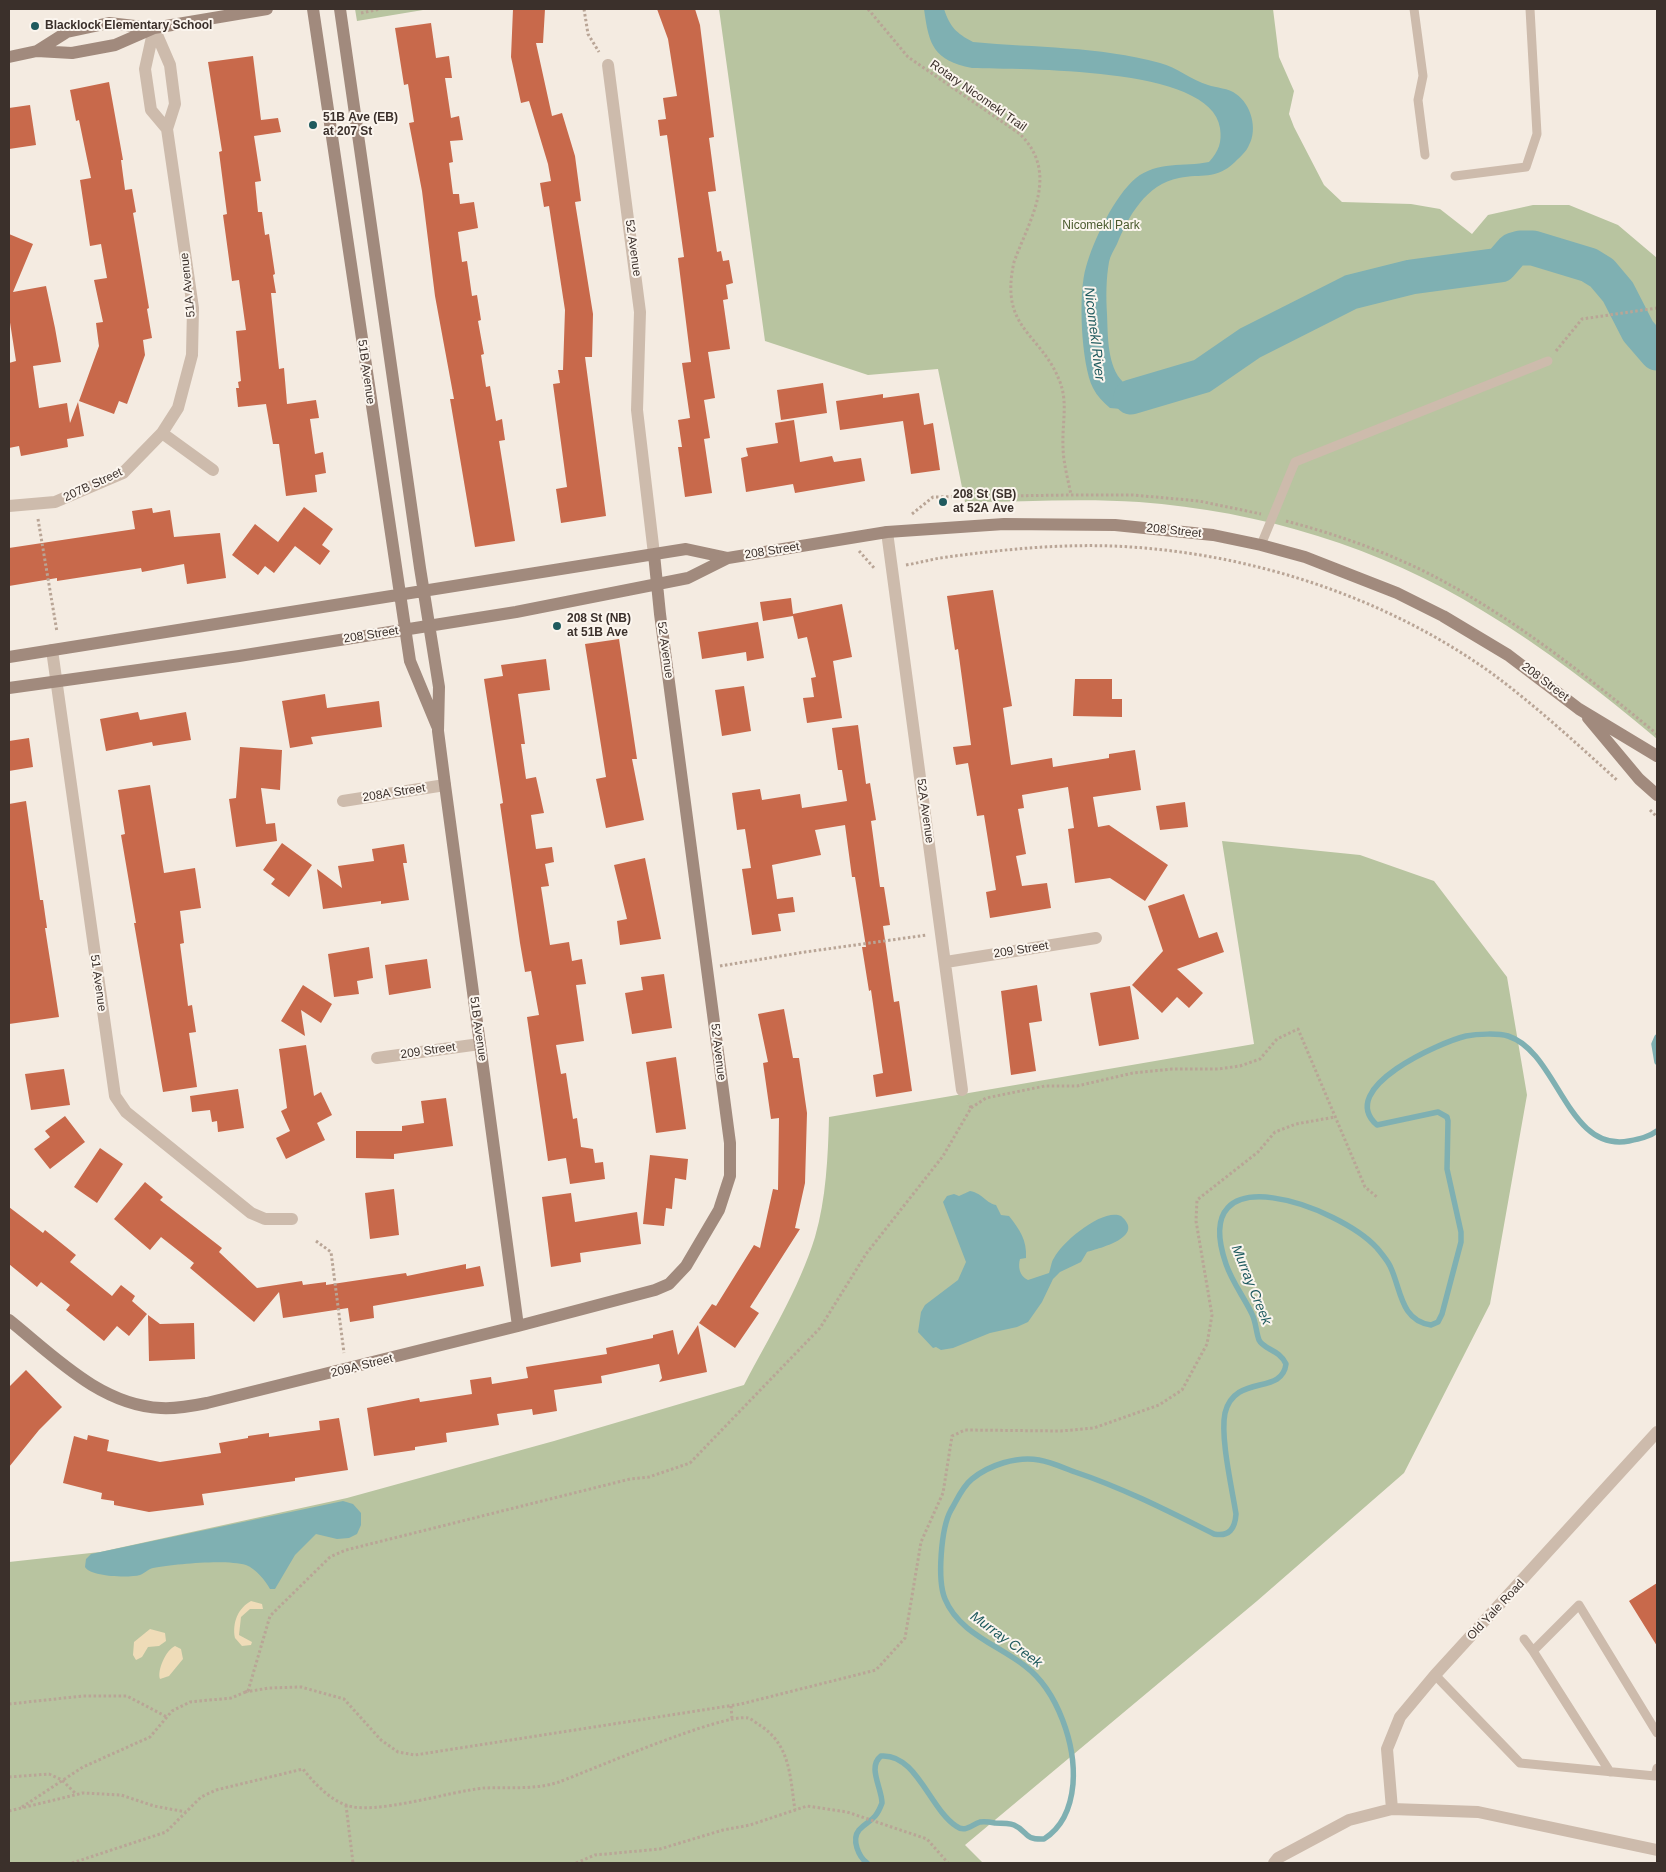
<!DOCTYPE html>
<html>
<head>
<meta charset="utf-8">
<style>
	body { margin:0 }
	#map { position:relative; width:1666px; height:1872px; overflow:hidden; background:#f4ebe1; font-family:Arial,sans-serif }
	canvas { display:block }
	.frame { position:absolute; inset:0; border:10px solid #3b302b; pointer-events:none }
</style>
</head>
<body>
<div id="map">
<canvas width="1666" height="1872"></canvas>
<div class="frame"></div>
</div>
<script>
const ctx = document.querySelector('canvas').getContext('2d');
ctx.lineJoin = 'round';
function fillPath(path, color) { ctx.fillStyle = color; ctx.fill(path, 'evenodd'); }
function trace(path, color, width, dash) { ctx.strokeStyle = color; ctx.lineWidth = width; ctx.lineCap = dash ? 'butt' : 'round'; ctx.setLineDash(dash || []); ctx.stroke(path); }
function write(font, color, halo, rows, align = 'center') {
  ctx.font = font + ' Arial,sans-serif'; ctx.lineWidth = 4; ctx.setLineDash([]); ctx.textBaseline = 'middle'; ctx.strokeStyle = halo; ctx.fillStyle = color; for (const [text, x, y, turn = 0] of rows) {
    ctx.save(); ctx.translate(x, y); ctx.rotate((+turn || 0) * Math.PI / 180); ctx.textAlign = isNaN(turn) ? turn : align; if (halo) ctx.strokeText(text, 0, 0); ctx.fillText(text, 0, 0); ctx.restore();
  }
}
fillPath(new Path2D(`
	M355,9h74l-72,12z
	M719,9h554l6,48 15,34 -5,23 5,13 30,58 18,17 69,2 29,5 32,25 16,-19 45,-10h36l49,20 39,33v481c-55,-46 -112,-91 -174,-128 -103,-64 -223,-100 -344,-109 -58,-4 -116,0 -174,0l-27,-133 -70,6 -103,-34z
	M1222,841l138,14 74,26 73,96 20,118 -37,209 -86,169 -147,128 -292,244 18,18h-974v-301l91,-10 247,-54 207,-57 190,-56c25,-48 55,-96 71,-148 11,-38 13,-80 14,-120l425,-73z`), '#b8c4a0');
fillPath(new Path2D(`
	M251,1601l11,3 1,5h-13l-9,8 -2,18 13,7 -1,3 -9,1 -7,-8c-3,-15 3,-30 16,-37z
	M150,1629l15,4 1,8 -7,5 -11,1 -6,10 -6,3 -3,-5 1,-13z
	M175,1646l6,3 2,10 -14,17 -9,3c-3,-9 6,-29 15,-33z`), '#efdcb8');
fillPath(new Path2D(`
	M924,9h20c6,18 12,24 29,33 63,6 125,4 187,21 17,4 31,17 48,22 8,3 21,3 28,9 15,10 22,35 13,51 -2,6 -10,13 -14,17 -20,19 -33,11 -56,16 -33,6 -51,39 -62,66 -3,6 -7,12 -8,18 -3,17 -3,35 -2,52 1,22 0,52 16,68l16,2 37,-13v16l-37,17 -18,5 -11,-1c-7,-6 -13,-12 -17,-20 -12,-24 -15,-96 -7,-121 7,-26 29,-72 50,-89 21,-17 48,-11 73,-16 10,-11 13,-20 11,-34 -8,-63 -200,-58 -248,-60 -39,-8 -43,-23 -48,-59z
	M970,1191c14,3 14,11 26,14l5,10 8,1c11,14 18,24 17,42l-6,1c-2,7 -1,17 8,21l21,-7c2,-5 2,-11 5,-15 9,-17 49,-50 67,-42 25,21 -21,32 -34,36l-6,10 -21,10 -7,7 -11,23 -14,20 -11,5 -27,6 -37,15 -12,2 -5,-3 -3,1 -15,-16 3,-20 4,-7 33,-25 8,-18 -23,-60 4,-6 7,-2 5,2z
	M343,1501l10,3 8,9v12l-4,9 -8,4 -12,1 -21,-5 -21,21 -20,34h-5c-5,-9 -14,-20 -24,-24 -21,-6 -71,-1 -93,3 -5,1 -8,5 -13,7 -11,3 -49,2 -55,-8l1,-8 5,-5z`), '#7fb0b2');
trace(new Path2D(`
	M1657,1037l-3,7 3,18
	M867,1863c-8,-6 -16,-23 -8,-33 10,-11 16,-8 23,-27 0,-15 -15,-36 -1,-47 35,-3 49,53 75,70 9,7 15,-1 24,-4 5,-1 10,0 15,1 6,0 14,0 19,2 14,6 9,15 30,14 19,-12 27,-33 29,-55 3,-39 -15,-93 -48,-118 -27,-21 -66,-33 -80,-67 -8,-19 -4,-71 6,-89 6,-10 11,-23 21,-31 17,-14 45,-23 67,-19 12,2 25,8 36,12 48,16 93,39 139,62 15,3 21,-5 22,-20 -4,-26 -16,-77 -11,-101 10,-40 57,-17 61,-49 -7,-15 -22,-14 -27,-24 -3,-8 -3,-18 -7,-26 -8,-17 -20,-32 -26,-50 -39,-114 114,-57 151,-16 4,5 10,12 13,18 11,22 10,55 41,59l7,-3 4,-8 19,-72v-10l-14,-63 1,-48 -1,-4 -9,-5 -61,13c-42,-37 64,-83 89,-89 11,-2 32,-3 42,0 50,16 59,117 121,105 10,-2 20,-4 28,-10`), '#7fb0b2', 5.5);
trace(new Path2D(`
	M1131,397l71,-21 48,-33 101,-51 60,-15 89,-12 13,-15 7,-2h13l56,17 13,8 16,19 20,39 19,22`), '#7fb0b2', 35);
fillPath(new Path2D(`
	M513,9h32l-2,34h-7l16,73 10,-3 13,43 6,45 -6,1 18,112 -1,43h-7l21,159 -45,7 -5,-34 11,-2 -14,-103 7,-1 -2,-13h5l2,-60 -16,-104 -5,1 -4,-24 11,-2 -3,-17 -19,-63 -8,2 -10,-46z
	M657,9h38l5,16 14,112 -5,1 7,53 -8,1 9,60 4,-1 2,10 6,-1 4,23 -7,2 2,14 -5,1 7,49 -22,3 7,46 -11,2 6,38 -6,1 8,54 -27,4 -7,-50h4l-4,-27 12,-2 -8,-55 9,-1 -13,-104 6,-1 -17,-122 -7,1 -2,-16 8,-1 -3,-21 14,-2 -9,-57z
	M431,23l5,35 13,-2 3,22h-7l6,40 8,-2 4,24 -13,1 3,21 -4,1 4,31h6l1,10 14,-2 4,26 -20,4 4,30 5,-1 5,35 5,-1 4,25 -3,1 6,33 -3,1 5,32 4,-1 6,35 6,-2 3,21 -6,1 16,100 -40,6 -25,-148h4l-19,-103 -13,-105 -13,-68 5,-1 -6,-38 -4,1 -9,-57z
	M253,56l8,64 17,-2 3,14 -27,4 7,45 -6,1 3,30h4l3,23 4,-1 6,40 -2,1 3,18h-5l8,76 5,-1 3,36 29,-4 3,18 -9,1 5,35 8,-2 3,21 -11,2 2,17 -31,4 -7,-52h-6l-7,-40 -28,3 -2,-19h3l-1,-6 3,-1 -5,-50 10,-1 -7,-50 -7,1 -9,-66 4,-1 -8,-62 3,-1 -14,-89z
	M109,82l14,78h-2l4,30 7,-1 4,23 -3,1 16,95 -2,1 5,29 -9,2 2,15 -18,49 -8,-3 -5,13 -35,-13 20,-55 -3,-23 7,-1 -9,-42 13,-2 -6,-34 -11,2 -10,-66 11,-2 -12,-58 -3,1 -6,-31z
	M30,105l6,40 -27,4v-41z
	M9,234l24,10 -20,48 33,-6 9,42 6,34 -28,4 6,42 28,-5 3,20 8,-21 6,34 -17,3 1,8 -47,9 -2,-10 -10,2v-85l7,-2 -7,-45z
	M823,383l4,30 -46,7 -4,-30z
	M919,393l5,32 9,-2 7,47 -29,4 -8,-53 -63,9 -4,-29 47,-7v4z
	M794,420l6,42 32,-6 2,6 27,-4 4,23 -70,12 -2,-9 -47,8 -5,-34 7,-2 -2,-8 32,-5 -3,-20z
	M304,507l29,22 -11,16 8,6 -10,14 -25,-19 -21,27 -9,-7 -7,9 -26,-20 23,-31 23,18z
	M152,508l1,5 17,-3 4,27 46,-4 6,45 -39,6 -3,-20 -42,8 -1,-4 -84,13v-3l-48,8v-38l126,-19 -3,-18z
	M993,590l19,116 -9,2 8,57 41,-7 1,9 56,-9v-4l26,-4 6,40 -48,7 5,30 11,-2 59,40 -23,36 -35,-23 -35,5 -7,-54 6,-1 -6,-41 -46,8 2,13 -6,1 8,45 -10,2 6,30 25,-3 4,25 -61,10 -4,-26 10,-2 -12,-75 -7,1 -9,-53 -12,2 -3,-18 18,-2 -13,-96 -3,1 -8,-54z
	M791,598l2,16 49,-10 10,53 -19,4 9,57 -35,5 -4,-25 11,-1 -3,-19 5,-1 -9,-40 -9,2 -5,-23 -30,5 -3,-19z
	M758,622l6,36 -17,3 -1,-9 -44,7 -4,-27z
	M619,639l18,120h-5l12,61 -38,8 -10,-49 10,-2 -21,-133z
	M546,659l4,31 -32,4 7,50h-4l5,35 10,-2 8,36 -13,2 5,34 16,-2 2,15 -9,2 4,22 -8,1 9,58 19,-3 3,19 10,-2 4,25 -10,1 8,56 -28,4 5,29 5,-1 7,46 4,-1 4,29 12,2 2,14 8,-1 2,17 -35,5 -4,-26 -18,3 -21,-144 12,-2 -8,-44 -6,1 -5,-29 -20,-139 3,-1 -19,-124 19,-3 -2,-11z
	M1075,679h37v20h10v18l-49,-1z
	M744,686l7,45 -29,5 -7,-46z
	M325,694l2,14 52,-7 3,26 -71,10 2,7 -23,4 -8,-47z
	M138,712l2,8 46,-8 5,28 -38,6 -1,-4 -46,9 -6,-32z
	M858,725l8,59 4,-1 6,37 -5,1 9,66h4l6,38 -7,1 11,76 5,-1 13,90 -36,6 -3,-22 10,-2 -12,-83 -2,1 -7,-44h4l-11,-70h-3l-7,-52 -30,5 6,25 -49,10 5,34 16,-2 2,15 -17,2 3,17 -29,4 -10,-66 9,-1 -6,-39 -8,1 -5,-37 28,-4 2,11 38,-6 2,14 45,-7 -5,-31h-4l-6,-42z
	M29,738l4,29 -24,4v-30z
	M240,747l42,3 -2,40 -19,-2 5,36 9,-1 2,18 -41,6 -7,-48 7,-1z
	M150,785l14,88 31,-5 6,40 -21,3 4,32 -4,1 8,62 4,-1 4,27 -7,1 8,54 -34,5 -29,-169h2l-15,-88 4,-1 -7,-44z
	M26,801l14,99h3l4,28h-2l14,89 -50,7v-220z
	M1185,802l3,25 -28,3 -4,-24z
	M282,843l30,22 -23,32 -18,-13 4,-5 -12,-9z
	M404,844l3,19h-4l6,37 -28,4v-3l-58,8 -6,-40 25,19 -4,-22 36,-5 -2,-12z
	M645,858l16,81 -41,6 -3,-24 10,-2 -13,-54z
	M1184,894l15,44 18,-6 7,20 -47,17 26,24 -14,15 -12,-11 -15,16 -30,-28 31,-34 -15,-45z
	M369,947l4,31 -16,3 2,13 -25,3 -6,-43z
	M427,959l4,29 -42,7 -4,-30z
	M664,974l8,54 -40,6 -7,-41 18,-3 -2,-13z
	M303,985l29,19 -11,19 -20,-13 4,26 -24,-15z
	M1037,985l5,36 -13,2 7,48 -25,4 -10,-84z
	M1130,986l9,53 -40,7 -9,-53z
	M784,1009l9,49h6l8,55 -2,70 -10,45 5,1 -50,78 9,6 -24,35 -36,-25 13,-19 4,2 38,-61 6,3 13,-59 5,1 1,-72 -8,1 -8,-56 5,-1 -10,-48z
	M306,1045l8,51 7,-4 11,23 -15,8 8,17 -39,19 -10,-21 14,-7 -9,-20 6,-3 -8,-59z
	M676,1057l10,72 -30,4 -10,-71z
	M64,1069l6,36 -39,5 -6,-36z
	M238,1089l6,39 -26,4 -1,-11 -5,1 -2,-12 -18,2 -2,-16z
	M446,1098l7,48 -59,8v5l-38,-1v-27h46v-5l22,-3 -3,-22z
	M65,1116l20,26 -35,27 -16,-20 16,-12 -5,-6z
	M100,1148l23,16 -26,39 -23,-16z
	M650,1155l38,4 -2,21 -11,-2 -3,31 -6,-1 -2,18 -21,-2z
	M145,1182l18,15 -3,3 62,48 -3,4 38,36 45,-7 1,4 23,-3v3l80,-12 1,3 59,-12v5l14,-3 4,20 -111,20 1,12 -24,4 -2,-14 -65,10 -4,-26 -25,30 -64,-54 4,-5 -33,-26 -11,13 -36,-31z
	M394,1189l5,46 -29,4 -5,-46z
	M571,1193l4,29 62,-10 4,32 -61,9 1,9 -30,5 -9,-70z
	M9,1207l34,26 2,-3 31,25 -6,7 42,34 9,-11 14,11 -3,5 15,13 -18,22 -12,-10 -13,15 -38,-31 4,-5 -29,-23 -4,5 -28,-23z
	M148,1315l12,9 34,-1 1,36 -46,2z
	M698,1325l9,47 -48,10 3,-4 -3,-14 -58,12 1,7 -48,7 3,21 -24,4 -1,-6 -35,5 2,11 -53,8 1,9 -32,5v3l-41,6 -7,-48 52,-10 1,4 52,-8 -2,-14 21,-3 1,7 36,-6 -2,-11 81,-13 -1,-6 47,-10v-3l20,-5 5,25z
	M26,1370l36,37 -23,23 -30,37v-80z
	M339,1418l9,52 -53,8v3l-93,13 2,11 -55,7 -35,-7v-4l-13,-2 1,-6 -39,-10 11,-47 13,4 1,-5 21,5 -2,11 53,11 61,-9 -2,-10 29,-5v-2l21,-3v4l51,-7 -1,-9z
	M1657,1583v63l-28,-45z`), '#c8694b');
trace(new Path2D(`
	M584,9l4,25 11,18
	M868,9l40,48 112,77c40,40 10,84 -6,128 -15,68 27,70 46,120 8,21 2,42 3,64 0,16 5,33 8,49
	M361,13l20,-4
	M1556,351l26,-32 75,-11
	M912,514l21,-17 138,-2h62l66,6 62,13
	M38,519l19,113
	M1286,521c53,14 107,33 155,59 78,42 148,98 216,154
	M859,551l16,18
	M906,565c12,-2 23,-5 34,-7 57,-8 115,-14 172,-12 132,5 270,49 378,126 45,33 86,71 128,109
	M1650,810l7,7
	M720,966l85,-14 122,-17
	M971,1108l15,-10 59,-12h32l56,-13 39,-4h46l22,-3 20,-7 17,-20 21,-10 67,158 12,10
	M316,1241l15,11 13,101
	M245,1692l24,-4 32,-1 43,12 37,41 17,12 17,3 326,-51 135,-34 29,-32 16,-96 22,-49 9,-57 13,-6 96,1 33,-3 65,-23 23,-15 25,-46 5,-29 -16,-94 1,-21 61,-48 17,-20 21,-8 39,-7
	M9,1704l74,-8h44l40,21
	M731,1706l1,13
	M9,1777l40,-3 13,6 14,14
	M346,1805l7,58
	M22,1807l61,-40 67,-30 22,-26 18,-9 41,-4 17,-7 22,-75 60,-59 16,-7 284,-71 19,-2 41,-14 130,-135 46,-74 77,-98 28,-48 -2,-5
	M9,1811l74,-18 38,2 33,11 32,6
	M72,1863l94,-31 35,-35 15,-7 87,-21c11,14 26,30 43,36 27,11 105,-14 138,-17 25,-1 51,2 75,-6 32,-12 164,-69 189,-64 4,1 9,6 13,8 30,20 29,52 34,84
	M576,1863l19,-8 65,-6 63,-19 27,-5 57,-19 40,6 80,27 21,24`), '#b9a596', 3, [2.5, 2.5]);
trace(new Path2D(`
	M1414,9l9,67 -5,24 7,55
	M1455,176l71,-9 11,-33 -7,-125
	M1261,545l34,-83 253,-101
	M1524,1639l9,12
	M1435,1675l85,88 135,13 2,-8
	M1610,1772l-77,-121 46,-46 78,128`), '#cdbbac', 9);
trace(new Path2D(`
	M154,28l-9,41 6,41 16,19
	M608,65l32,247 -3,98 17,144
	M162,433l51,37
	M9,506l46,-4 68,-29 39,-40 16,-25 14,-53 1,-47 -26,-179 8,-25 -5,-39 -16,-37
	M887,532l75,558
	M52,650l63,446 11,16 125,101 14,6h27
	M343,801l102,-16
	M946,962l150,-24
	M377,1058l103,-14
	M1392,1809l-5,-60 13,-32 35,-42 222,-243
	M1274,1863l4,-5 71,-38 43,-11 86,3 179,38`), '#cdbbac', 12);
trace(new Path2D(`
	M313,9l97,652 27,65
	M340,9l80,559 19,119 -1,44 7,54 73,541
	M37,51l30,-19 42,-9 43,5
	M9,57l28,-6 35,2 43,-8 39,-17 113,-19
	M9,657l677,-108 42,9
	M9,688l230,-32 277,-44 172,-34 40,-20 159,-26 117,-8 111,1 98,10 48,10 44,12 92,36 46,23 65,39 71,54 78,47
	M1588,718l51,61 18,16
	M9,1320c45,36 91,85 152,88 15,1 31,-2 46,-5l311,-77 137,-36 14,-6 17,-18 33,-56 11,-34v-33l-70,-529 -6,-60`), '#a18a7d', 12);
for (const [x, y, r, color] of [
	[35,26,5,"#1f5a5e"],
	[313,125,5,"#1f5a5e"],
	[943,502,5,"#1f5a5e"],
	[557,626,5,"#1f5a5e"]
]) { const dot = new Path2D(); dot.arc(x, y, r, 0, 2 * Math.PI); ctx.fillStyle = color; ctx.fill(dot); trace(dot, '#fbf5ee', 2); }
write('bold 12px', '#3b302b', '#fbf5ee', [
	["Blacklock Elementary School",45,26],
	["51B Ave (EB)",323,118],
	["at 207 St",323,132],
	["208 St (SB)",953,495],
	["at 52A Ave",953,509],
	["208 St (NB)",567,619],
	["at 51B Ave",567,633]
], 'left');
write('12px', '#3b302b', '#fbf5ee', [
	["Rotary Nicomekl Trail",978,96,35],
	["52 Avenue",633,248,82],
	["51A Avenue",188,285,-96],
	["51B Avenue",366,372,82],
	["207B Street",93,485,-25],
	["208 Street",1174,531,6],
	["208 Street",772,551,-9],
	["208 Street",371,635,-9],
	["52 Avenue",665,650,82],
	["208 Street",1545,682,37],
	["208A Street",394,793,-9],
	["52A Avenue",925,811,82],
	["209 Street",1021,950,-9],
	["51 Avenue",98,983,82],
	["51B Avenue",478,1029,82],
	["209 Street",428,1051,-8],
	["52 Avenue",718,1052,83],
	["209A Street",362,1366,-14],
	["Old Yale Road",1496,1610,-47]
]);
write('12px', '#4a5a2e', '#fbf5ee', [
	["Nicomekl Park",1101,226]
]);
write('italic 14px', '#1f5a5e', '#fbf5ee', [
	["Nicomekl River",1094,334,83],
	["Murray Creek",1251,1285,68],
	["Murray Creek",1006,1640,36]
]);
</script>
</body>
</html>
